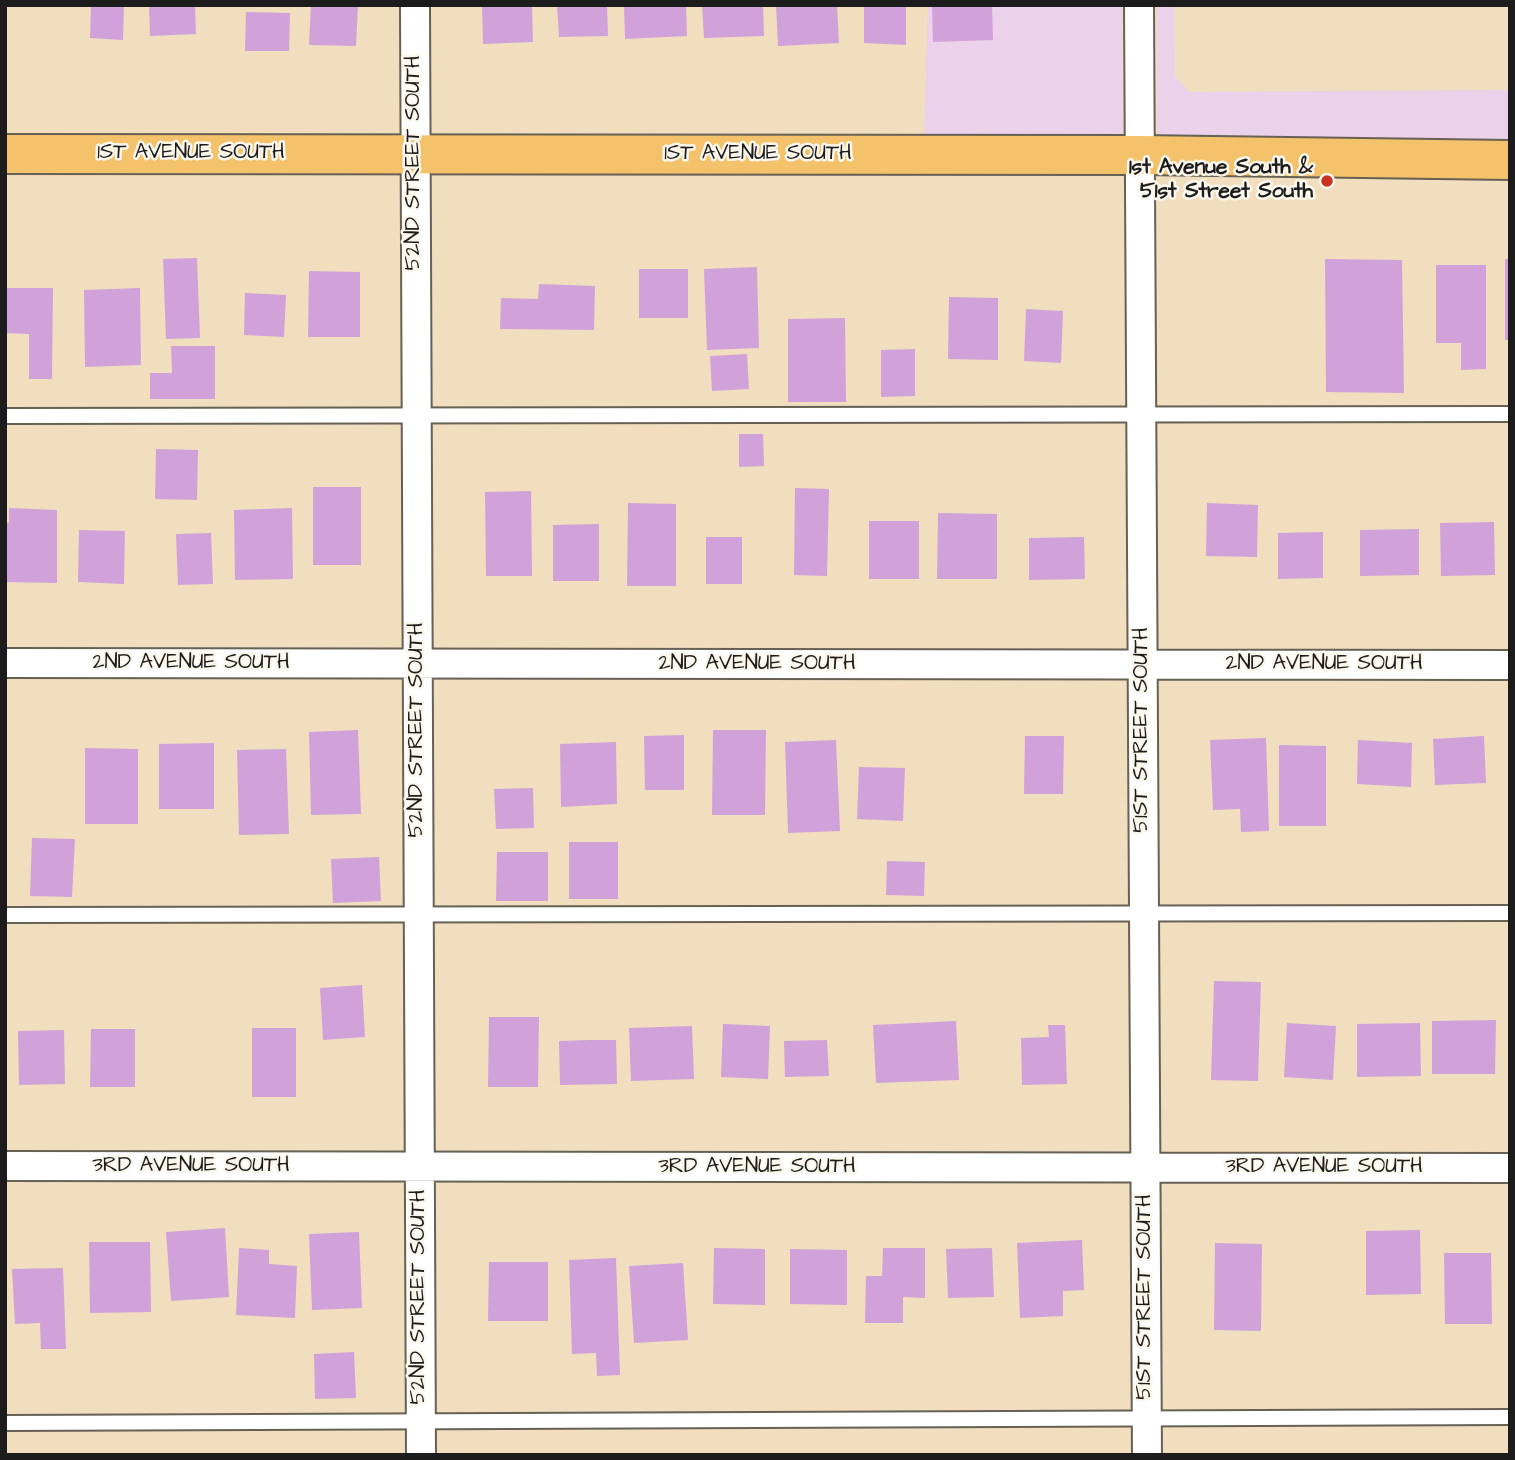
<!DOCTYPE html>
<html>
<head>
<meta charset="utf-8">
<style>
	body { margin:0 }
	#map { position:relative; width:1515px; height:1460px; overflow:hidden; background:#f0debf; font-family:"Architects Daughter",sans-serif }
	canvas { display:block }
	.frame { position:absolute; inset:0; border:7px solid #1c1c1c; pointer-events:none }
</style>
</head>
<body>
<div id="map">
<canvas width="1515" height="1460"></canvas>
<div class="frame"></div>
</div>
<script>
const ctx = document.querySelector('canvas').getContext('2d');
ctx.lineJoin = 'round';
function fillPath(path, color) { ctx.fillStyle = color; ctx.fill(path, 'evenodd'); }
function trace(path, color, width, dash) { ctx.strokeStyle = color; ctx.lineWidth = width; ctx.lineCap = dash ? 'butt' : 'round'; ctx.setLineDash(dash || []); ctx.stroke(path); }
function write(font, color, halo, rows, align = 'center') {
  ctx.font = font + ' "Architects Daughter",sans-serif'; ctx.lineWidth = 5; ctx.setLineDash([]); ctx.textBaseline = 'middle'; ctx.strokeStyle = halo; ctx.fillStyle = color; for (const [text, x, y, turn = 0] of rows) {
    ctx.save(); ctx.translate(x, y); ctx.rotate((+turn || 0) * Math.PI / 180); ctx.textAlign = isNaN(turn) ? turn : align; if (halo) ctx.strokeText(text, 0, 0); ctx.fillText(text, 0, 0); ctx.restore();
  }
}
fillPath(new Path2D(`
	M928,5h194l1,130h-199z
	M1157,5h17l1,71 14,16 321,-2v51l-353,-6z`), '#ecd1ea');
fillPath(new Path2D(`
	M91,5h33l-1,35 -33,-2z
	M149,5h46l1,29 -46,2z
	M311,5h47l-2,41 -47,-1z
	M482,5h50l1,37 -50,2z
	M557,5h50l1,31 -49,1z
	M624,5h62l1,31 -62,3z
	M702,5h61l1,31 -60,2z
	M776,5h61l2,38 -61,3z
	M864,5h42v40l-42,-2z
	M932,5h60l1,35 -60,2z
	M246,12l44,1 -1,38h-44z
	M197,258l3,80 -34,1 -3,-80z
	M1325,259l77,1 2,133 -78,-1z
	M1505,259h5v81h-5z
	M1436,265h50v104l-25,1v-27h-25z
	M757,267l2,81 -52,2 -3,-81z
	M639,269h49v49h-49z
	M309,271l51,1v65h-52z
	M539,284l56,2 -1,44 -94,-1 1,-31 37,1z
	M5,288h48l-1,91h-23v-45l-24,-1z
	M140,288l1,77 -56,2 -1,-77z
	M245,293l41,2 -2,42 -40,-2z
	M949,297l49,1v62l-50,-1z
	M1026,309l37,2 -2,52 -37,-2z
	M845,318l1,84h-58v-83z
	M171,346h44v53h-65v-26h22z
	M915,349v47l-34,1v-47z
	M747,354l2,35 -37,2 -2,-35z
	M739,434h24l1,32 -25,1z
	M156,449l42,1 -1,50 -42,-1z
	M313,487h48v78h-48z
	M795,488l34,1 -2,87 -33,-1z
	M531,491l1,85h-46l-1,-84z
	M628,503l48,1v82h-49z
	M1207,503l51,2 -1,52 -51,-1z
	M9,508l48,2v73l-52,-1v-59h4z
	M292,508l1,71 -58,1 -1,-70z
	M938,513l59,1v65h-60z
	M869,521h50v58h-50z
	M1494,522l1,53 -54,1 -1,-53z
	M599,524v57h-46v-56z
	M1419,529v46l-59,1v-46z
	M79,530l46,1 -1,53 -46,-2z
	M1323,532v46l-45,1v-46z
	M211,533l2,51 -35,1 -2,-51z
	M706,537h36v47h-36z
	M1084,537l1,42 -56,1v-42z
	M358,730l3,84 -50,1 -2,-83z
	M713,730h53l-1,85h-53z
	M684,735v55h-39l-1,-54z
	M1025,736h39l-1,58h-39z
	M1484,736l2,47 -51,2 -2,-46z
	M1266,738l3,93 -28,1 -1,-23 -27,1 -3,-70z
	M836,740l4,91 -52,2 -3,-91z
	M1358,740l54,3 -1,44 -54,-3z
	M616,742l1,62 -56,3 -1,-63z
	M214,743v66h-55v-65z
	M1279,745l47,1v80h-47z
	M85,748l53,1v75h-53z
	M286,749l3,85 -50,1 -2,-85z
	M859,767l46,1 -2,53 -46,-2z
	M533,788l1,40 -38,1 -2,-40z
	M32,838l43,1 -3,58 -42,-1z
	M569,842h49v57h-49z
	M497,852h51v49h-52z
	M379,857l2,44 -48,2 -2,-44z
	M887,861l38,1 -1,34 -38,-1z
	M1214,981l47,1 -3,99 -47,-1z
	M362,985l3,52 -42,3 -3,-52z
	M489,1017h50l-1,70h-50z
	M1496,1020l-1,54h-63v-53z
	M956,1021l3,59 -83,3 -3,-58z
	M1287,1023l49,3 -3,54 -49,-3z
	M1420,1023l1,53 -64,1v-53z
	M723,1024l47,2 -2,53 -47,-2z
	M1048,1025h17l2,59 -45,1 -1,-47 28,-1z
	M692,1026l2,53 -63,2 -2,-53z
	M252,1028h44v69h-44z
	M91,1029h44v58h-45z
	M64,1030l1,54 -46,1 -1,-54z
	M588,1040h28l1,44 -57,1 -1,-44z
	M827,1040l2,36 -44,1 -1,-36z
	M225,1228l4,69 -58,4 -5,-69z
	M1420,1230l1,64 -55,1v-64z
	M359,1232l3,76 -50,2 -3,-76z
	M1082,1240l2,50 -21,1v25l-43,2 -3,-75z
	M89,1242h61l1,70 -61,1z
	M1215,1243l47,1 -1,87 -47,-1z
	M239,1248l30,2v14l28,2 -2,52 -59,-3z
	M714,1248l51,1v56l-52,-1z
	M883,1248h42v50l-22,-1v26h-38l1,-47h16z
	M992,1248l2,49 -46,1 -2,-49z
	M790,1249l57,1v55l-57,-1z
	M1444,1253h47l1,71h-47z
	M616,1258l4,117 -23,1 -1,-23 -24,1 -3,-94z
	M489,1262h59v59h-60z
	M683,1263l5,77 -54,3 -5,-77z
	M63,1268l3,81h-25l-1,-26 -25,1 -3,-55z
	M354,1352l2,46 -41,1 -1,-45z`), '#d0a2d9');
const lane = new Path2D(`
	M5,416l1505,-2
	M5,915l1505,-2
	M5,1423l1505,-6`);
const street = new Path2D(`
	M415,5l6,1450
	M1139,5l8,1450
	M5,663l1505,2
	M5,1166l1505,2`);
const primary = new Path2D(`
	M5,154l1135,1 370,5`);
trace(lane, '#666055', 18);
trace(street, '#666055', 32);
trace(primary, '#666055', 42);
trace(lane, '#fff', 14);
trace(street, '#fff', 28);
trace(primary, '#f3c26a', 38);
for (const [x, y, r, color] of [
	[1327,181,7,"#c8321e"]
]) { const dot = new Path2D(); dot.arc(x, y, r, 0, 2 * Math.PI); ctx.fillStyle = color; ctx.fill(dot); trace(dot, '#fbf7ec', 2.5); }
write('21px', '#1c1c1c', '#fbf7ec', [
	["1ST AVENUE SOUTH",191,154],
	["1ST AVENUE SOUTH",758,155],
	["52ND STREET SOUTH",415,163,-90],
	["2ND AVENUE SOUTH",191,664],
	["2ND AVENUE SOUTH",757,665],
	["2ND AVENUE SOUTH",1324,665],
	["52ND STREET SOUTH",418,730,-90],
	["51ST STREET SOUTH",1143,730,-90],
	["3RD AVENUE SOUTH",191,1167],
	["3RD AVENUE SOUTH",757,1168],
	["3RD AVENUE SOUTH",1324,1168],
	["52ND STREET SOUTH",420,1297,-90],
	["51ST STREET SOUTH",1146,1297,-90]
]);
write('bold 21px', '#1c1c1c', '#fbf7ec', [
	["1st Avenue South &",1313,169],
	["51st Street South",1313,193]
], 'right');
</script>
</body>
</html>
